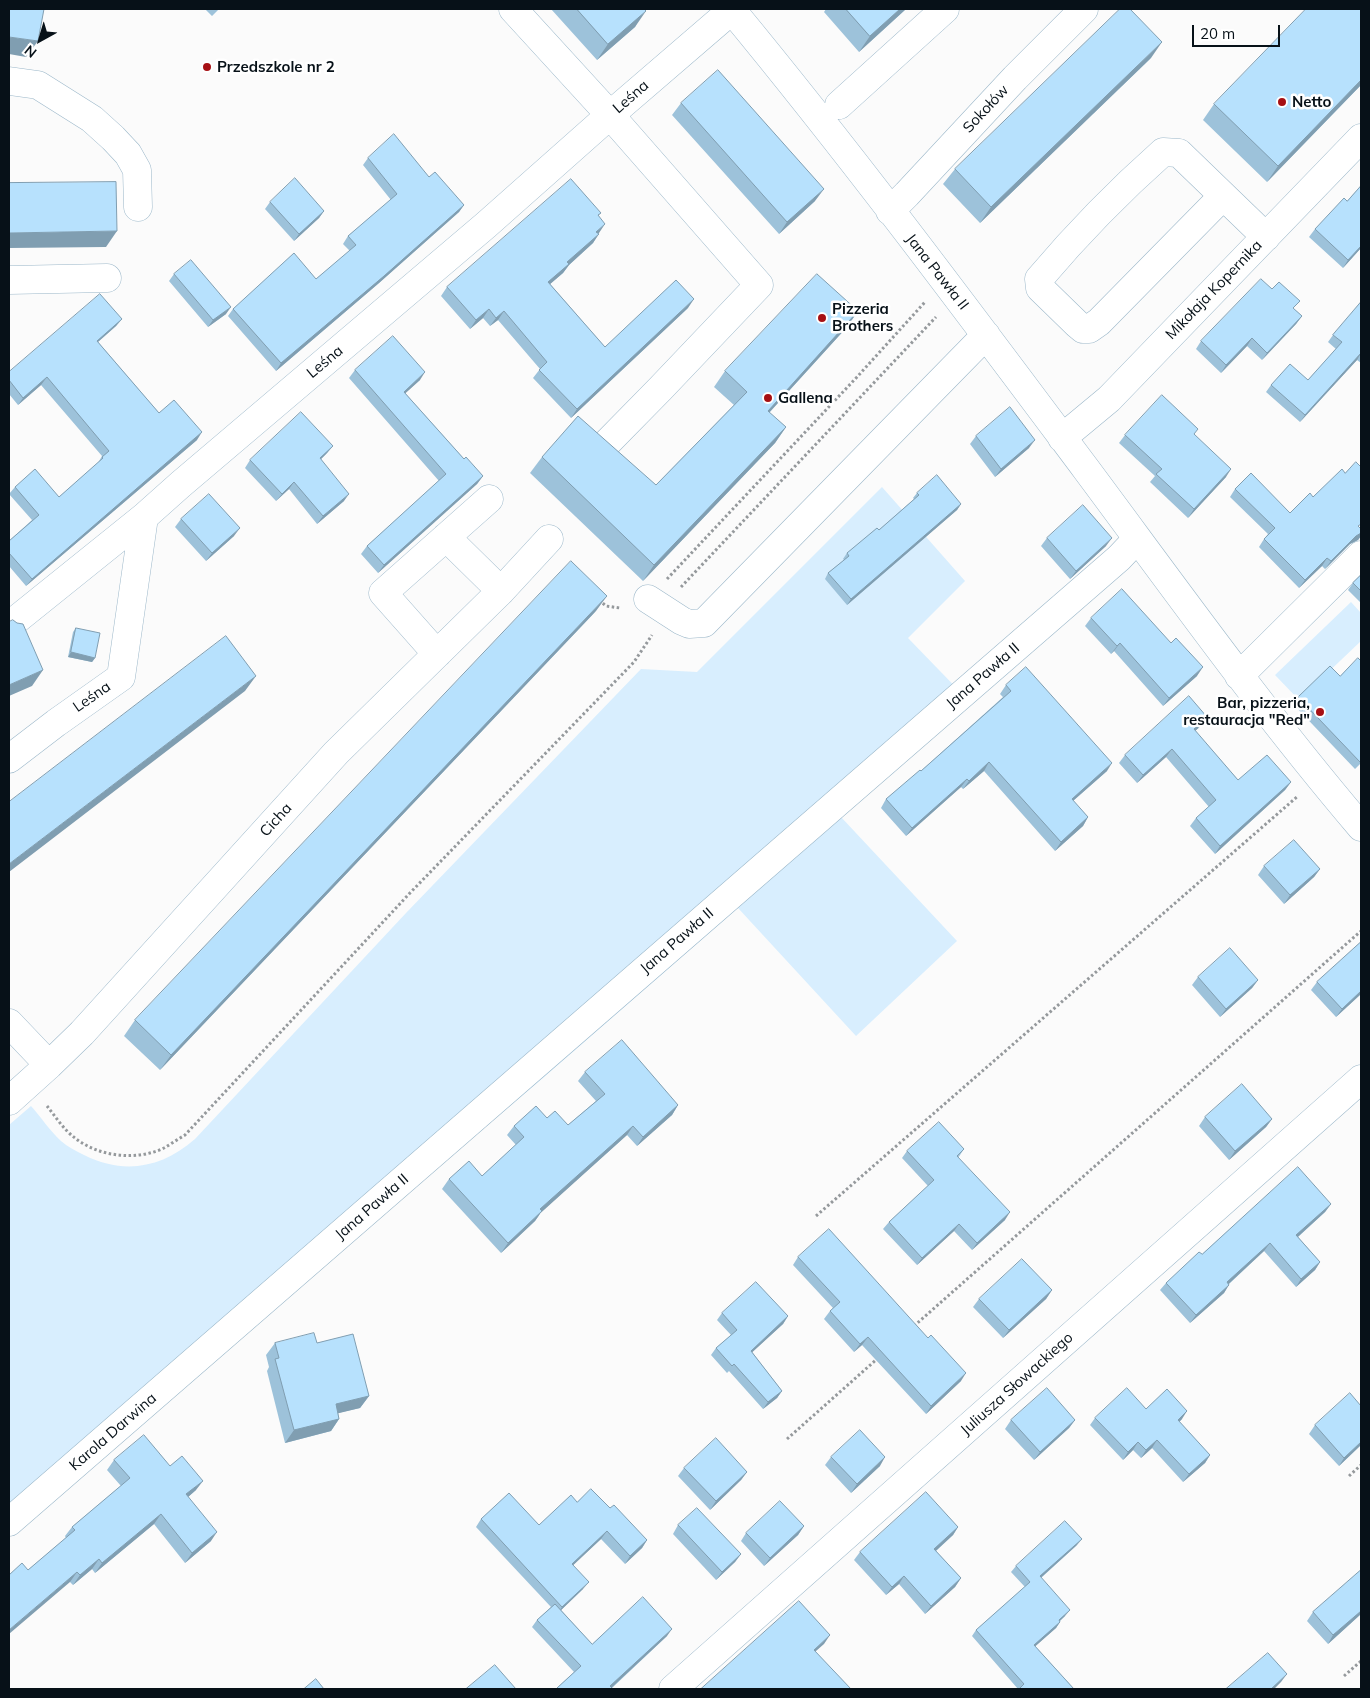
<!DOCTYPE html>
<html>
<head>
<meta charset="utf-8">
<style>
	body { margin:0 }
	#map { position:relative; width:1370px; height:1698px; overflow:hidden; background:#fbfbfb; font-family:Mulish,sans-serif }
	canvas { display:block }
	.frame { position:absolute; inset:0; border:10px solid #071118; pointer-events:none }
	.north { position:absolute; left:15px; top:15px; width:50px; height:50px; -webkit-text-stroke:4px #fff; paint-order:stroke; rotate:219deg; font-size:14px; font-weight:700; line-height:20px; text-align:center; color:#071118 }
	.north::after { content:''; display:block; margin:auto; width:18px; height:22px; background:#071118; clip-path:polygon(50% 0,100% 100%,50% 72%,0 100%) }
	.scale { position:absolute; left:1192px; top:25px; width:88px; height:22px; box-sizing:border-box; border:2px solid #071118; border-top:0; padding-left:6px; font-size:15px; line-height:18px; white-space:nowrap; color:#071118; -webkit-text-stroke:4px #fff; paint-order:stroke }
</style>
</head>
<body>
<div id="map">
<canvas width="1370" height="1698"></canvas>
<div class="frame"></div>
<div class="north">N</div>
<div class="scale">20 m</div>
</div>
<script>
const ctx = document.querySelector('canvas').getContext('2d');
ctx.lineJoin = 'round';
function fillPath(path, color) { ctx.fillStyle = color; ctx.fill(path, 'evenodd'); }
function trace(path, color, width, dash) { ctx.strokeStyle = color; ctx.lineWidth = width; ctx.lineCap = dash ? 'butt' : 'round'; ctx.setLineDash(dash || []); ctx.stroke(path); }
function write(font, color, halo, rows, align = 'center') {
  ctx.font = font + ' Mulish,sans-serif'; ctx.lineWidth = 5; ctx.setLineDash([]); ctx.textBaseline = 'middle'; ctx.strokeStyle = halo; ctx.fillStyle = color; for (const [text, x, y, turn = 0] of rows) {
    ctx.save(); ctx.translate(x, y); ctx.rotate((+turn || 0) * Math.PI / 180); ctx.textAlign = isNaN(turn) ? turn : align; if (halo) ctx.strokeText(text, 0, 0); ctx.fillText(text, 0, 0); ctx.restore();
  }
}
fillPath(new Path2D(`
	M882,487l83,94 -57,57 62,64 -129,115 116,124 -101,95 -118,-128 -195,170 -534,454v-407l22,-19c10,11 19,25 30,35 7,6 15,10 23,14 40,20 78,13 111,-16l211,-226 235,-244 56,3z
	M1351,602l10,11v28l-62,59 -24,-25z`), '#d8eefe');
const minor = new Path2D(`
	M513,9l97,106 149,170 -99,104 -55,56
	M731,9c123,149 239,305 355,460 90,121 177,243 275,358
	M9,81l29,4 54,34 21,19 15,16 9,16 1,37
	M839,105l106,-96
	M1223,196l-124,126 -10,7h-6l-6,-5 -37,-36 -1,-9c38,-45 80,-88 124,-127l16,1 87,84
	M890,211l17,-17 108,-116 69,-69
	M9,280l98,-2
	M1062,438l47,-39 252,-261
	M446,537l55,54
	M648,599l34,22 7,3 15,-1 282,-288
	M11,624l133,-107 37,-33 305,-259 124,-110 122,-105
	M437,654l-54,-61 106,-94
	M1239,676l122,-121
	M9,759l47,-36 65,-46 23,-160
	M9,1023l40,42 33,-32 254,-280 165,-162 48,-52
	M9,1101l40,-36
	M9,1522l1110,-964 17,-18
	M673,1689l688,-610`);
trace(minor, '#9bb7c9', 29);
trace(new Path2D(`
	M667,579l190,-202 68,-75
	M681,587l255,-270
	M599,600l7,6 14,2
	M47,1106c8,10 17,24 28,32 24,19 62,23 89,10 7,-4 14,-9 21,-13l224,-241 225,-232 18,-27
	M816,1216l482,-420
	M914,1326l447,-395
	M787,1439l90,-80
	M1349,1476l12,-11
	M1344,1676l17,-15`), '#95999c', 3, [2.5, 2.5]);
trace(minor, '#fff', 28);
fillPath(new Path2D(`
	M205,9h14l-7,7z
	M551,9h93l-9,18 -38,33z
	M826,9h80l-47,43 -35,-40z
	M1151,58l-171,165 -37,-39 12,-15z
	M1361,85l-94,97 -64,-62 11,-16z
	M681,103l134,98 -36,33 -107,-119z
	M368,158l61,19 35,28 -5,7 -80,71 -103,88 -48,-55 5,-7 83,-30 34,-28 -7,-7 5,-8 43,-36 -28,-35z
	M1361,186v62l-18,20 -34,-31 6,-8 32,-28z
	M270,202l54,9 -5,7 -25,23 -29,-32z
	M601,213l-2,2 -1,19 -5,9 -24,22 -6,8 -13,11 55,63 83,-39 -117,110 -38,-40 7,-9 -42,-49 -8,6 -7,-8 -13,11 -29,-33 6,-9z
	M174,274l52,40 -18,13 -39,-46z
	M1361,302v61l-4,-3 -57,62 -34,-30 5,-7 37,-5 28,-31 -8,-7 5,-7z
	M1294,309l8,7 -6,8 -34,36 -15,-14 -26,27 -25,-24 5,-8z
	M858,311l-11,16 -78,86 17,14 -11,16 -132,138 -113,-108 12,-16 114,28 78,-80 -20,-18 11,-16z
	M122,319l-6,7 -18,16 61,71 38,27 -171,146 -17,-20v-25l23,-21 -23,-26 6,-7 44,10 39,-34 4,-7 -61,-71 -23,20 -9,-11v-22z
	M355,370l65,10 -15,13 59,66 19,17 -6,8 -99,89 -17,-19 6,-8 72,-65 -90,-103z
	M1125,435h69l32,42 -38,41 -38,-36 5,-6 -36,-33z
	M976,436l53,12 -34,29 -25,-33z
	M333,446l-6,7 -6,6 23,42 -27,23 -28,-35 -13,12 -31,-33 5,-8z
	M1235,489l55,24 23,-16 47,31 1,1v7l-3,4 -8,4 -25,25 -3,-3 -23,22 -40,-41 5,-8 4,-5 -38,-37z
	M917,493l44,11 -4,6 -110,95 -22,-26 3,-6 16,-13 -1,-1 4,-6 32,-23 35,-31 -1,-1z
	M181,519l53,17 -28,25 -31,-34z
	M1047,538l59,8 -36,33 -29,-33z
	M1361,575v28l-13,-13 5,-7z
	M596,611l-436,459 -36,-34 11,-16z
	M1091,618l106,58 -34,30 -49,-55 -3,3 -26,-28z
	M76,628l19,30 -3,4 -24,-5 5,-25z
	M1340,676l21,87 -6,6 -62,-65 5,-7z
	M1006,685l101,86 -34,30 15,16 -5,9 -28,25 -71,-80 -21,18 -2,-2 -55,49 -25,-28 5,-9 35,-28 82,-74 -3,-3z
	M1207,717l-5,8 -7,6 43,49 53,2 -6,8 -70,64 -25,-28 6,-8 13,-11 -43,-50 -29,26 -18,-20 6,-8z
	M1264,866l56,3 -6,8 -30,27 -26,-29z
	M1361,942v52l-25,23 -25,-27 6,-8z
	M1198,977l60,3 -6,8 -32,29 -28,-32z
	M585,1072l93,33 -6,10 -35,31 -10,-11 -85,76 -7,10 -34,32 -59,-64 7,-10 33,-3 34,-31 -9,-10 7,-9 33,-8 21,7 28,-24 -18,-20z
	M1205,1117l67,2 -6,8 -37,33 -30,-34z
	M964,1149l-6,9 47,62 -33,30 -18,-19 -37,34 -34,-36 6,-7 39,-36 -26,-28 5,-7z
	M1331,1204l-6,8 -27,25 22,25 -5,8 -19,17 -32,-36 -35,33 -5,9 -34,30 -30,-33 6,-7 36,-29z
	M798,1257l163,124 -35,33 -64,-69 -8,7 -30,-33 6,-8 3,-3 -40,-43z
	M1052,1290l-6,9 -43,39 -30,-31 6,-8z
	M722,1313l66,3 -5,8 -31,28 30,39 -5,7 -14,11 -34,-38 -2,2 -16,-18 5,-7 15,-13 -14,-15z
	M275,1343h42l52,53 -9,12 -22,5 1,6 -8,12 -46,12 -18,-72 2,-4 -3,-12z
	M1361,1406v39l-22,21 -30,-32 6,-9z
	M1146,1409l36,10 -3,3 31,33 -5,8 -22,19 -31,-34 -11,10 -8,-8 -10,10 -33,-35 5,-7z
	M1011,1420h64l-6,8 -35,32 -29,-31z
	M831,1457l49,9 -29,27 -26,-28z
	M114,1460l56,6 26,24 -8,7 23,44 -26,22 -31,-39 -59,49 -3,-4 -19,16 -3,-3 -42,-12 38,-32 -1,-2 7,-9 49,-41 -14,-16z
	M684,1468l63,4 -6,8 -31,30 -32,-34z
	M577,1502l33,6 37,32 -5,8 -17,16 -24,-25 -28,26 10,24 -22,21 31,34 75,-8 -55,52 1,1h-57l18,-17 -42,-45 5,-7 14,-13 -75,-80 5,-8 58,6z
	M678,1525l63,29 -6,8 -19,18 -43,-46z
	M804,1526l-6,9 -34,31 -23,-25 5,-8z
	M958,1527l-5,8 -17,16 25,27 -6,9 -30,27 -26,-30 -13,11 -32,-35 6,-8z
	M1077,1545l-36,33 24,38 -5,5v1l-4,6 -21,18 39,43h-56l-46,-53 4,-6 49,-43 -14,-15 5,-6z
	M1361,1570v44l-33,30 -21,-23 6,-9z`), '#9dc2da');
fillPath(new Path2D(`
	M900,9h6l-47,43 11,-16z
	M646,11l-11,16 -38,33 11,-16z
	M9,37l29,4 -12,16 -17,-3z
	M1162,42l-11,16 -171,165 11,-16z
	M1361,80v5l-94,97 11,-16z
	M824,189l-9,12 -36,33 8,-12z
	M464,205l-5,7 -80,71 -103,88 5,-8z
	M324,211l-5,7 -25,23 5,-7z
	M605,224l-6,9 -9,7 6,-8z
	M117,231l-11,16 -97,1v-15z
	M599,234l-6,9 -24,22 -6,8 -21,18 6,-9 19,-20z
	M1361,246v2l-18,20 5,-8z
	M694,299l-6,9 -117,110 6,-9z
	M231,307l-5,7 -18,13 5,-7z
	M489,309l-6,9 -13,11 6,-9z
	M504,311l-6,9 -8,6 6,-8z
	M858,311l-11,16 -91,100 12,-16z
	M1302,316l-6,8 -34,36 5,-7z
	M122,319l-6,7 -25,22 6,-7z
	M1252,338l-5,8 -26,27 5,-8z
	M1361,353l-4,7 -57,62 5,-7z
	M425,372l-5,8 -22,20 6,-8z
	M47,377l-6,8 -23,20 5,-7z
	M786,427l-11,16 -132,138 11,-16z
	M202,432l-5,8 -171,146 6,-7z
	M1035,440l-6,8 -34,29 6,-8z
	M333,446l-6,7 -12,12 5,-7z
	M1231,469l-5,8 -38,41 6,-9z
	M483,476l-6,8 -99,89 6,-8z
	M294,482l-5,7 -13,12 6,-7z
	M349,494l-5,7 -27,23 6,-8z
	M961,504l-4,6 -110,95 4,-6z
	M240,528l-6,8 -28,25 6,-8z
	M1361,533v3l-3,4 -8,4 -25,25 6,-8 25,-25z
	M1112,538l-6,8 -36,33 6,-8z
	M1327,558l-5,8 -23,22 6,-8z
	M607,596l-11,15 -436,459 11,-15z
	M1120,643l-6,8 -3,3 6,-8z
	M71,652l24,6 -3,4 -24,-5z
	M1203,667l-6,9 -34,30 6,-8z
	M43,670l-11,16 -23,10v-11z
	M256,676l-11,15 -236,181v-8z
	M1207,717l-5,8 -14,12 6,-8z
	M1172,749l-6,8 -29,26 6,-8z
	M989,762l-5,9 -21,18 6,-8z
	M1112,763l-5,8 -41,36 6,-8z
	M967,779l-6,8 -55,49 6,-8z
	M1291,782l-6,8 -70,64 5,-8z
	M1088,817l-5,9 -28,25 6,-9z
	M1320,869l-6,8 -30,27 6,-9z
	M1258,980l-6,8 -32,29 6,-8z
	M1361,991v3l-25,23 6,-8z
	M678,1105l-6,10 -35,31 6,-9z
	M1272,1119l-6,8 -37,33 6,-9z
	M633,1126l-6,9 -93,84 6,-10z
	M1331,1204l-6,8 -34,31 5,-8z
	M542,1211l-7,10 -34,32 7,-10z
	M1010,1212l-5,8 -33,30 5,-7z
	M959,1224l-5,7 -37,34 5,-7z
	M1270,1243l-6,8 -42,39 5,-8z
	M1320,1262l-5,8 -19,17 5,-8z
	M1229,1285l-5,8 -34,30 6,-8z
	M1052,1290l-6,9 -43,39 6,-8z
	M788,1316l-5,8 -37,34 5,-7z
	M868,1337l-6,8 -8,7 6,-8z
	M966,1373l-5,8 -35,33 5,-8z
	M782,1391l-5,7 -14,11 5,-7z
	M369,1396l-9,12 -33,8 9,-12z
	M1187,1411l-5,8 -9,9 5,-8z
	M339,1419l-8,12 -46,12 9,-13z
	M1075,1420l-6,8 -35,32 6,-8z
	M1157,1440l-5,8 -11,10 5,-8z
	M1138,1442l-5,8 -10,10 5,-8z
	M1361,1442v3l-22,21 5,-8z
	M1210,1455l-5,8 -22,19 6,-8z
	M885,1457l-5,9 -29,27 6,-9z
	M747,1472l-6,8 -31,30 6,-9z
	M203,1481l-7,9 -16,14 6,-10z
	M161,1514l-7,10 -59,49 7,-10z
	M804,1526l-6,9 -34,31 6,-8z
	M958,1527l-5,8 -24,22 5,-8z
	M607,1531l-6,8 -34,32 5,-7z
	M217,1532l-6,9 -26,22 7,-10z
	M1082,1539l-5,6 -41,37 4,-6z
	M647,1540l-5,8 -17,16 5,-8z
	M741,1554l-6,8 -19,18 6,-8z
	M99,1559l-7,10 -19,16 7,-10z
	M77,1572l-7,10 -61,52v-4z
	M904,1576l-5,8 -13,11 6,-8z
	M961,1578l-6,9 -30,27 6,-8z
	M589,1582l-6,7 -26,25 5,-7z
	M1070,1610l-5,6 -11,10 5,-6z
	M1361,1611v3l-33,30 5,-9z
	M1060,1622l-4,6 -26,23 4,-6z
	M672,1629l-5,7 -57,53v-3z
	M830,1635l-6,9 -16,14 6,-8z
	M1287,1674l-6,8 -7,7h-3z`), '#809eb1');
const building = new Path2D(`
	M9,9h35l-6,32 -29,-4z
	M577,9h67l2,2 -38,33z
	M846,9h54l-30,27z
	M1120,9h10l32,33 -171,165 -36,-38z
	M1306,9h55v71l-83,86 -64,-62z
	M718,70l106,119 -37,33 -106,-119z
	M394,134l35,43 6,-5 29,33 -80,71 -103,87 -48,-54 61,-56 22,26 40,-34 -8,-9 49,-42 -29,-36z
	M295,178l29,33 -25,23 -29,-32z
	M571,179l30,34 -3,2 7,9 -9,8 3,2 -32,28 2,2 -21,18 57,65 71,-67 18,19 -117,110 -38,-39 8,-8 -43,-51 -8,7 -7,-9 -13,11 -29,-33z
	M116,182l1,49 -108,2v-50z
	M1361,186v60l-13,14 -33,-31 29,-31 3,3z
	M191,260l40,47 -18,13 -39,-46z
	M817,274l41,37 -90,100 18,16 -132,138 -112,-108 36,-41 78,69 91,-93 -22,-21z
	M1261,279l11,10 7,-7 21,19 -7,7 9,8 -35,37 -15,-15 -26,27 -25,-24z
	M100,294l22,25 -25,22 62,72 15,-13 28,32 -170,147 -23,-26v-12l30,-26 -24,-28 20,-18 24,28 44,-39 -1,-1 7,-6 -62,-74 -24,21 -14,-18v-8z
	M1361,302v51l-56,62 -34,-30 19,-21 18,16 34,-38 -9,-7z
	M393,336l32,36 -21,20 60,67 2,-2 17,19 -99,89 -17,-19 79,-72 -91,-104z
	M1162,395l36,34 -4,5 37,35 -37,40 -38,-35 6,-5 -37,-34z
	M1010,407l25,33 -34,29 -25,-33z
	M301,412l32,34 -13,12 29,36 -26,22 -29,-34 -12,12 -32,-34z
	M1356,462l5,5v57l-3,2 3,3v4l-5,3 -25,25 -4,-3 -22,22 -41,-41 11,-11 -40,-39 16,-16 39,40 20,-20 3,4 29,-28 3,4z
	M937,475l24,29 -110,95 -23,-26 21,-17 -2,-3 30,-25 2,2 40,-35 -2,-2z
	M209,494l31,34 -28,25 -31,-34z
	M1083,505l29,33 -36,33 -29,-33z
	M571,561l36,35 -436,459 -36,-35z
	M1361,575v16l-8,-8z
	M1122,589l49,54 5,-5 27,29 -34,31 -49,-55 -3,3 -26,-28z
	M13,620l4,3 6,1 20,46 -34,15v-63z
	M76,628l24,5 -5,25 -24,-6z
	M226,636l30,40 -247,188v-62z
	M1358,658l3,3v100l-1,1 -62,-65 32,-31 10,10z
	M1026,667l86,96 -40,36 16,18 -27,25 -72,-80 -20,19 -2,-2 -55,49 -26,-29 34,-29 1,1 90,-80 -5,-6z
	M1189,696l18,21 -13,12 44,51 29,-25 24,27 -71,64 -24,-28 20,-18 -44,-51 -29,26 -18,-20z
	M1294,840l26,29 -30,26 -26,-29z
	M1361,942v49l-19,18 -25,-27z
	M1230,948l28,32 -32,29 -28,-32z
	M622,1040l56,65 -35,32 -10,-11 -93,83 2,2 -34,32 -59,-64 20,-18 13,15 42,-39 -10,-11 22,-20 11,12 8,-7 13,14 37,-31 -20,-22z
	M1242,1084l30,35 -37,32 -30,-34z
	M939,1122l25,27 -7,7 53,56 -33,31 -18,-19 -37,34 -33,-36 45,-42 -27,-29z
	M1298,1167l33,37 -35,31 24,27 -19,17 -31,-36 -43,39 2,3 -33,30 -30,-32 33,-31 3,2z
	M829,1229l99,109 3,-3 35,38 -35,33 -63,-69 -8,7 -30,-33 10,-9 -42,-45z
	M1022,1259l30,31 -43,40 -30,-31z
	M756,1282l32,34 -37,35 31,40 -14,11 -34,-38 -2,2 -16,-18 21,-18 -15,-17z
	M314,1333l3,10 36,-9 16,62 -33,8 3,15 -45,11 -19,-71 4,-1 -4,-15z
	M1047,1388l28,32 -35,32 -29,-32z
	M1127,1388l19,21 21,-20 20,22 -9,9 32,35 -21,19 -32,-34 -11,10 -8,-8 -10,10 -33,-34z
	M1350,1393l11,13v36l-17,16 -29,-33z
	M860,1430l25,27 -28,27 -26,-27z
	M144,1435l26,31 12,-10 21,25 -17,13 31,38 -25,21 -31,-39 -59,49 -3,-4 -19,16 -3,-3 -68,58v-55l13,-12 6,7 47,-40 -3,-3 58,-49 -16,-18z
	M716,1438l31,34 -31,29 -32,-33z
	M591,1489l19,19 4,-3 33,35 -17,16 -23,-25 -35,33 17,18 -27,25 -81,-88 28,-26 30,32 32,-30 6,7z
	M926,1492l32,35 -24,22 27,29 -30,28 -27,-30 -12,11 -32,-35z
	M780,1501l24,25 -34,32 -24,-25z
	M697,1508l44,46 -19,18 -44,-47z
	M1065,1521l17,18 -42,37 30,34 -11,10 1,2 -26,23 40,44h-52l-2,-1 4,-4 -48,-54 54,-48 -14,-16z
	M1361,1570v41l-28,24 -20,-23z
	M643,1597l29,32 -62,57 3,3h-55l-1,-1 24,-22 -44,-46 18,-16 37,40z
	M799,1601l31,34 -16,15 37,39h-150z
	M1268,1653l19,21 -16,15h-45z
	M495,1665l21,24h-50z
	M316,1679l8,10h-20z`);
fillPath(building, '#b7e1fd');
trace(building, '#809eb1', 1);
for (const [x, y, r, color] of [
	[207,67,5,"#a61014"],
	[1282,102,5,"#a61014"],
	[822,318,5,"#a61014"],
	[768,398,5,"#a61014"],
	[1320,712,5,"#a61014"]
]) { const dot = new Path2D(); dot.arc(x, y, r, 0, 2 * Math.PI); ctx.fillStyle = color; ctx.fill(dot); trace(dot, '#fff', 2); }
write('bold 15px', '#071118', '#fff', [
	["Przedszkole nr 2",217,67],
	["Netto",1292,102],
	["Pizzeria",832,309],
	["Brothers",832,326],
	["Gallena",778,398],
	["Bar, pizzeria,",1310,703,"right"],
	["restauracja \"Red\"",1310,720,"right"]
], 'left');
write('15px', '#071118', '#fff', [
	["Leśna",631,97,-41],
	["Sokołów",986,109,-47],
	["Jana Pawła II",937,272,52],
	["Mikołaja Kopernika",1214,290,-46],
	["Leśna",325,362,-40],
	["Jana Pawła II",983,676,-41],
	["Leśna",92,697,-35],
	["Cicha",276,820,-48],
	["Jana Pawła II",677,941,-41],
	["Jana Pawła II",372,1207,-41],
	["Juliusza Słowackiego",1017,1384,-42],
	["Karola Darwina",113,1432,-41]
]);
</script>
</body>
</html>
